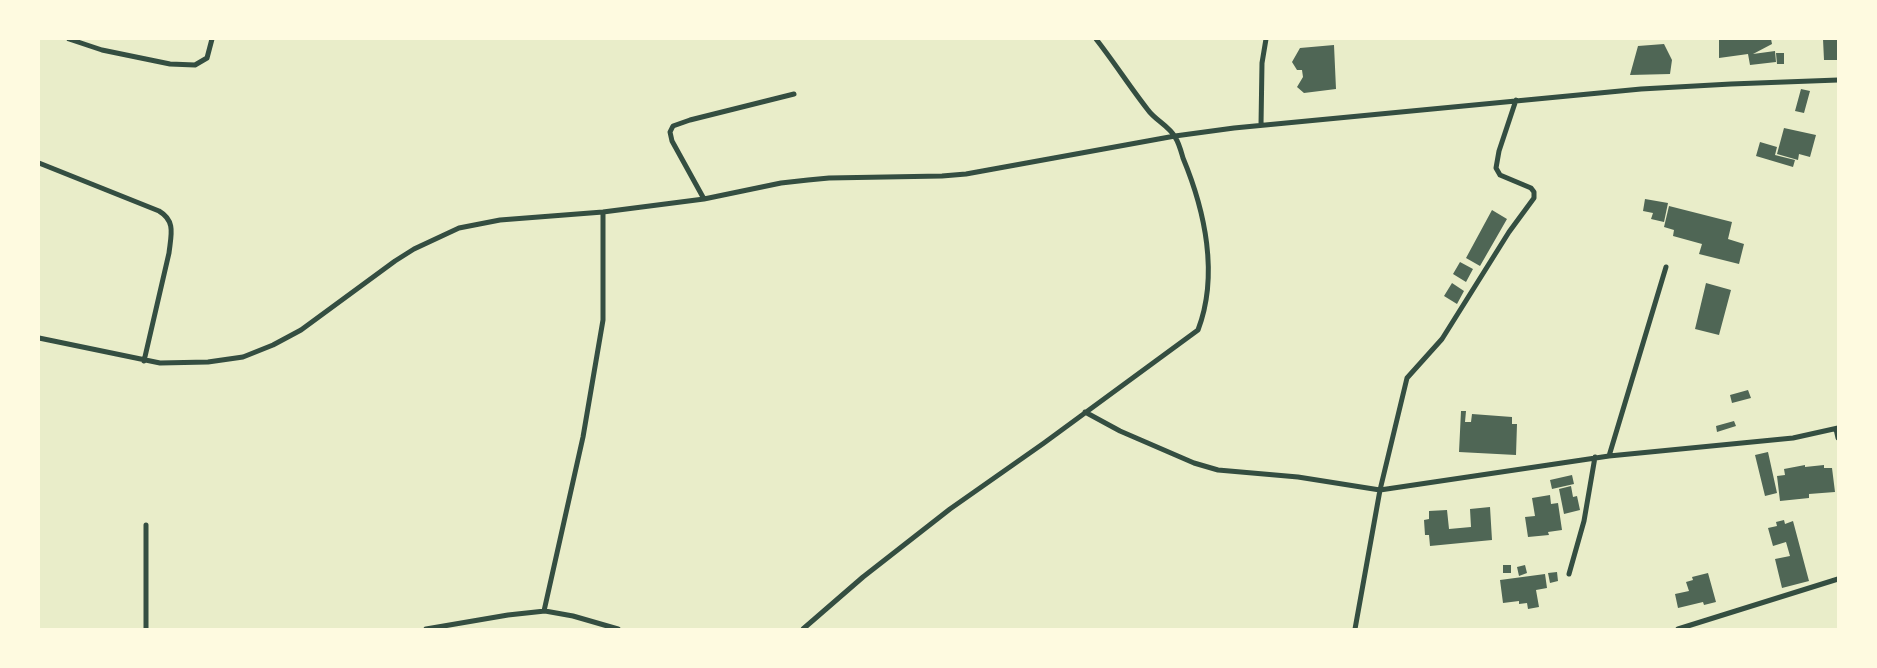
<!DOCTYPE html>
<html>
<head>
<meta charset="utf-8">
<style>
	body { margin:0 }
	#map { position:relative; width:1877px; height:668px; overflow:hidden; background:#e9edc9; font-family:Overpass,sans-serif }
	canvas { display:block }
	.frame { position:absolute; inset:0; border:40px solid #fefae0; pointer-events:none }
</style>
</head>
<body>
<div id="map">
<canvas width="1877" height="668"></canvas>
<div class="frame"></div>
</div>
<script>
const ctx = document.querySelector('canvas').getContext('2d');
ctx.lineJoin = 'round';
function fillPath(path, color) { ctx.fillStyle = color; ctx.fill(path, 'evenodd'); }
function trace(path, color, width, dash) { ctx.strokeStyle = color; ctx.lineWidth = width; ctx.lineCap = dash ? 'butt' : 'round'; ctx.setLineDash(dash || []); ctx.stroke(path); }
fillPath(new Path2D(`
	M1719,39h52l1,5 -19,10 22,-3 1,11 -26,3 -2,-11 -29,4z
	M1823,39h15v21h-14z
	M1664,44l8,16 -2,14 -40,1 8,-29z
	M1334,45l2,44 -32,4 -7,-6 6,-10 -1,-7h-5l-5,-8 8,-14z
	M1776,53h8v11h-7z
	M1801,89l9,2 -6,22 -9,-2z
	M1784,128l32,7 -6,22 -11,-3 -1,6 -21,-6z
	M1760,142l17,5 -2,8 20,5 -2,7 -37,-11z
	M1645,199l23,4 -4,19 -13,-3 2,-6 -10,-2z
	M1669,206l63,16 -4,17 16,5 -5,20 -40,-10 3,-10 -29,-8 1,-6 -10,-3z
	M1492,210l15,9 -27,47 -14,-8z
	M1460,262l13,7 -7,13 -13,-8z
	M1452,283l12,8 -7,13 -13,-8z
	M1706,283l25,7 -12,45 -24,-6z
	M1748,390l3,8 -19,5 -2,-8z
	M1461,411h5l-1,11h6l1,-8 40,3v7h5l-1,31 -57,-3z
	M1734,421l2,5 -19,6 -1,-6z
	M1768,452l9,41 -12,3 -10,-41z
	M1805,465v2l19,-2v3h8l3,24 -26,2v4l-29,3 -3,-25 8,-1 -1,-6z
	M1572,475l2,9 -22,5 -2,-9z
	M1571,486l2,11 4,-1 3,14 -16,4 -5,-25z
	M1550,495l1,9 7,-1 4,27 -14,2 1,3 -21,2 -3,-20 10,-1 -3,-18z
	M1490,507l2,33 -62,6 -1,-11h-4l-1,-15 5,-1v-8l18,-1 2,19 22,-2 -1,-18z
	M1784,520l1,4 8,-3 16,60 -27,7 -7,-29 15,-3 -4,-14 -13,4 -5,-18 9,-2 -1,-4z
	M1503,565h8v8h-8z
	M1525,565l2,8 -8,3 -2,-9z
	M1557,572l1,9 -8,2 -2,-10z
	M1708,573l8,29 -12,3 -1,-3 -25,6 -3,-14 14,-3 -3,-9 7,-2 -1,-3z
	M1545,574l2,14 -11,2 3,17 -11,2 -1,-6 -8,1v-3l-16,2 -3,-23z`), '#4f6655');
trace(new Path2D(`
	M69,39l33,11 68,14 25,1 12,-7 5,-19
	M1261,125l1,-62 4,-24
	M39,163l120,48c17,10 12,24 10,42l-25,108
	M704,199l-32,-58 -2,-9 3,-6 17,-6 104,-26
	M39,338l121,25 48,-1 35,-5 30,-12 28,-15 94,-69 19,-12 45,-21 41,-8 103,-8 101,-13 77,-16 27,-3 21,-2 113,-2 24,-2 209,-38 59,-8 407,-39 90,-5 107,-4
	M1085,412l35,19 74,32 24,7 80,7 82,13 27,-112 35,-39 67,-107 25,-34v-6l-3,-4 -31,-13 -4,-7 3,-17 17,-51
	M1836,429l2,9
	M1609,456l57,-189
	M1569,574l15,-53 11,-64
	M544,611l39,-174 20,-117v-108
	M146,629v-104
	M426,629l82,-14 37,-4 28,5 45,13
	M803,629l60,-52 87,-68 94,-66 154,-113c21,-55 7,-119 -15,-172 -2,-7 -4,-15 -8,-21 -6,-11 -20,-17 -27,-27 -18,-23 -34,-48 -52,-71
	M1355,629l25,-139 229,-34 184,-18 45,-10
	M1678,629l160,-50`), '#344e41', 5);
</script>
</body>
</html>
